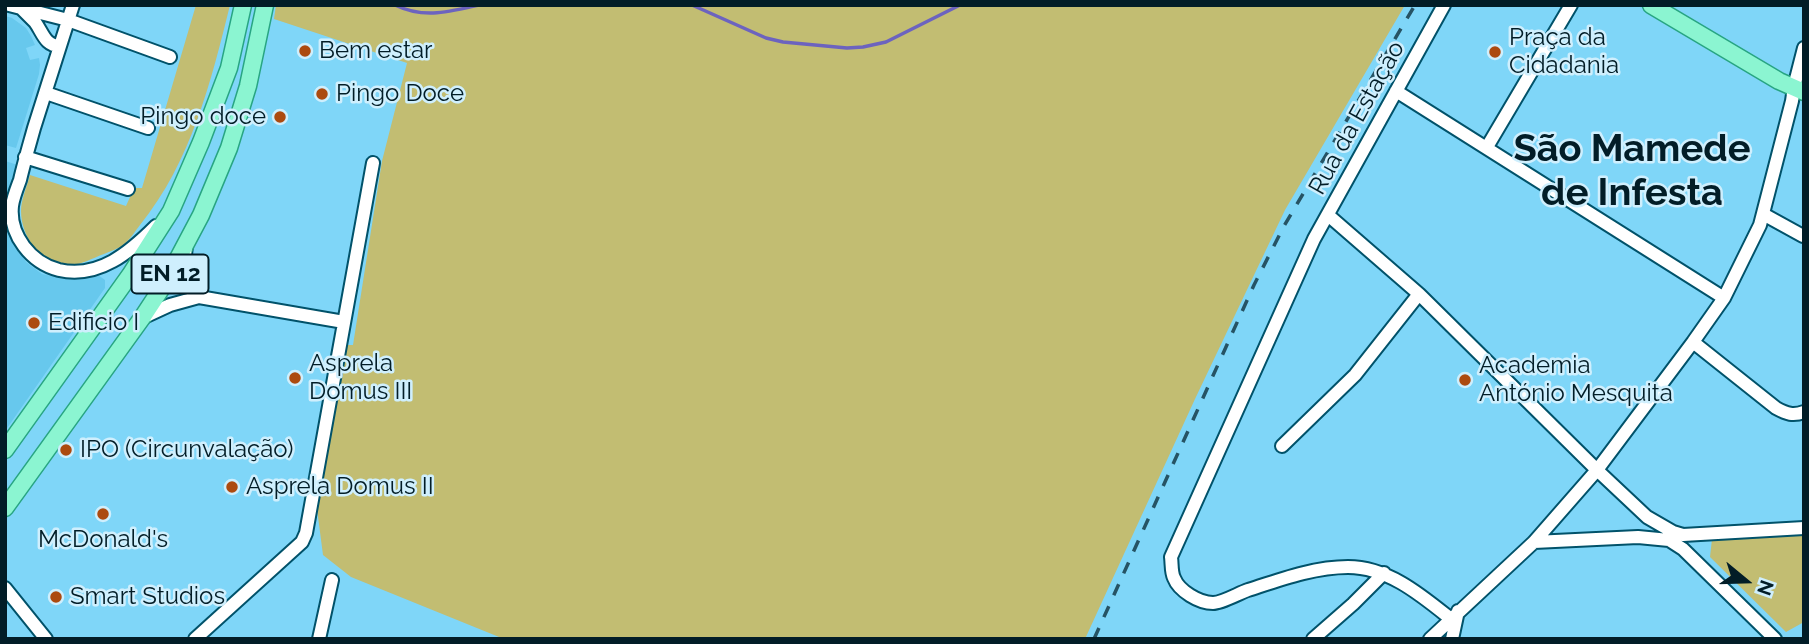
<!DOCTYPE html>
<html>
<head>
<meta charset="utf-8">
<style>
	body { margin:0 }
	#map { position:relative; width:1809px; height:644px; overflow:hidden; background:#7fd6f8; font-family:Raleway,sans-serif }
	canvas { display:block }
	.frame { position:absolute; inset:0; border:7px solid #021d27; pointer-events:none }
	.north { position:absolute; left:1711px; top:546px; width:70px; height:70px; -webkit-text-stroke:5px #cfeffd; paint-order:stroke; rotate:109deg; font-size:19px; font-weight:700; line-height:28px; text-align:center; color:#021d27 }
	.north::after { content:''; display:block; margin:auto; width:24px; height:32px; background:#021d27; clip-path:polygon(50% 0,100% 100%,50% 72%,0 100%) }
</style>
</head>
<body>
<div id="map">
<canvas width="1809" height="644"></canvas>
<div class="frame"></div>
<div class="north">N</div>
</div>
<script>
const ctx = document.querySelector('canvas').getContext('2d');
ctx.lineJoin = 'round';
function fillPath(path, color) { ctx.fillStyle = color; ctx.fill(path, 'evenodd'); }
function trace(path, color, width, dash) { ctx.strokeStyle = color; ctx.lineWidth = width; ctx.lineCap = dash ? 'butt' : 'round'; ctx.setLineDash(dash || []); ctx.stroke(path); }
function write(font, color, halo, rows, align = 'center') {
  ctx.font = font + ' Raleway,sans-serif'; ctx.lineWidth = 5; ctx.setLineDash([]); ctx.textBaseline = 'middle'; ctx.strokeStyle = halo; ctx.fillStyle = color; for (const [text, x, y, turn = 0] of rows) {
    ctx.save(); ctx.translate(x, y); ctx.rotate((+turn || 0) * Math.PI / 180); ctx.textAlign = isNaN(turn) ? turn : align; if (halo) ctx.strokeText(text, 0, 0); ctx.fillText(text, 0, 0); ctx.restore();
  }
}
fillPath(new Path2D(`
	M5,16l7,2 14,10 5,8 4,9 -9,3 4,12 9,-2 1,7 -1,9 -23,74 -11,-3z
	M5,161l13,4 -11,40 3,32 16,25 16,12 23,5 33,-4 7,5v8l-100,143z`), '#67c8ed');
fillPath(new Path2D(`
	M196,5h34c-19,77 -39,157 -90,220 -5,6 -10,15 -17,20 -5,4 -13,6 -19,9 -11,4 -24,11 -35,12 -28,1 -48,-30 -48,-55 0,-11 6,-25 9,-36l96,31 8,-18h8z
	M276,5h1129l-120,205 -90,189 -110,240h-581l-153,-62 -28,-22 -6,-46 30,-164h6l29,-184 25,-98 -133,-44z
	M1804,533v89l-18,10 -76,-75 2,-18z`), '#c2bd72');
trace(new Path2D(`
	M395,5c29,14 53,7 84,0
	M692,5l74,33 17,4 64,6 16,-1 23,-5 74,-37`), '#6c63bf', 3.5);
const minor = new Path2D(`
	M9,5l59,15 102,37
	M73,5c-13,41 -26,82 -39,123 -5,18 -10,35 -14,52 -3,8 -7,18 -8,26 -3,29 19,57 47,64 40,9 71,-18 97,-44
	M1444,5l-130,234 -143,318c1,7 0,15 3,21 5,13 25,25 39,25 9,0 26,-10 35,-13 31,-10 66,-23 100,-23 40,0 73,28 103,52
	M22,9c4,4 9,9 13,13 8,11 10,24 25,24
	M1396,91l328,207
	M46,93l102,35
	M1487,147l84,-142
	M25,157l103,32
	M1763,214l40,22
	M1328,215l91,79 178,176 50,47 26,15 10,3 121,-7
	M186,246c-3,20 1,35 13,51
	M144,317l26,-12 29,-8 145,25
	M1693,342l83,66c11,6 17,8 28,4
	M1282,446l73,-71 64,-81
	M1534,542l104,-5 31,3 14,9 92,90
	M5,588l41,51
	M195,639l107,-97 4,-9 67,-370
	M319,639l13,-59
	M1313,639l40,-35 31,-31
	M1430,639l104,-97 63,-72 96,-128 31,-44 36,-73 32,-124 2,-14 10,-39
	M1452,639l6,-28`);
const major = new Path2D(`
	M1651,5l128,76 25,11
	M5,450l125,-175 41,-64 30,-69 28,-74 14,-63
	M5,508l137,-190 23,-35 36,-68 28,-67 19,-62 17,-81`);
trace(minor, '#01526a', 16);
trace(major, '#28a582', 19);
trace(minor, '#fff', 12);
trace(major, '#8bf5d1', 16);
trace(new Path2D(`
	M1094,639l160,-354 30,-59 131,-221`), '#265364', 3.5, [12, 12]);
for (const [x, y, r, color] of [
	[305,51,7,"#ac4a0f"],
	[1495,52,7,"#ac4a0f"],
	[322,94,7,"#ac4a0f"],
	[280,117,7,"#ac4a0f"],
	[34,323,7,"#ac4a0f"],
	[295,378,7,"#ac4a0f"],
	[1465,380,7,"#ac4a0f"],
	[66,450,7,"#ac4a0f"],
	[232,487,7,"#ac4a0f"],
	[103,514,7,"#ac4a0f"],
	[56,597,7,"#ac4a0f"]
]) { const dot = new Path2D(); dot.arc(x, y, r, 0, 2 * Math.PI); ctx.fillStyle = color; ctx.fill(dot); trace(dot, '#cfeffd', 2.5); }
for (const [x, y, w] of [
	[170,274,77]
]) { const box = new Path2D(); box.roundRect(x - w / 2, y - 19.5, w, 39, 5); ctx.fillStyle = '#cfeffd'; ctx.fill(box); trace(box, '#021d27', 2); }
write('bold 23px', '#021d27', null, [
	["EN 12",170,274]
]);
write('24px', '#021d27', '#cfeffd', [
	["Praça da",1509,38],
	["Cidadania",1509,66],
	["Bem estar",319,51],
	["Pingo Doce",336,94],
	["Pingo doce",266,117,"right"],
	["Edificio I",48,323],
	["Asprela",309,364],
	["Domus III",309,392],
	["Academia",1479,366],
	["António Mesquita",1479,394],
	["IPO (Circunvalação)",80,450],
	["Asprela Domus II",246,487],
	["McDonald's",103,540,"center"],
	["Smart Studios",70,597]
], 'left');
write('24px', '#021d27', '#cfeffd', [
	["Rua da Estação",1357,118,-61]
]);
write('bold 38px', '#021d27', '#cfeffd', [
	["São Mamede",1632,150],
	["de Infesta",1632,194]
]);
</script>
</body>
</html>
